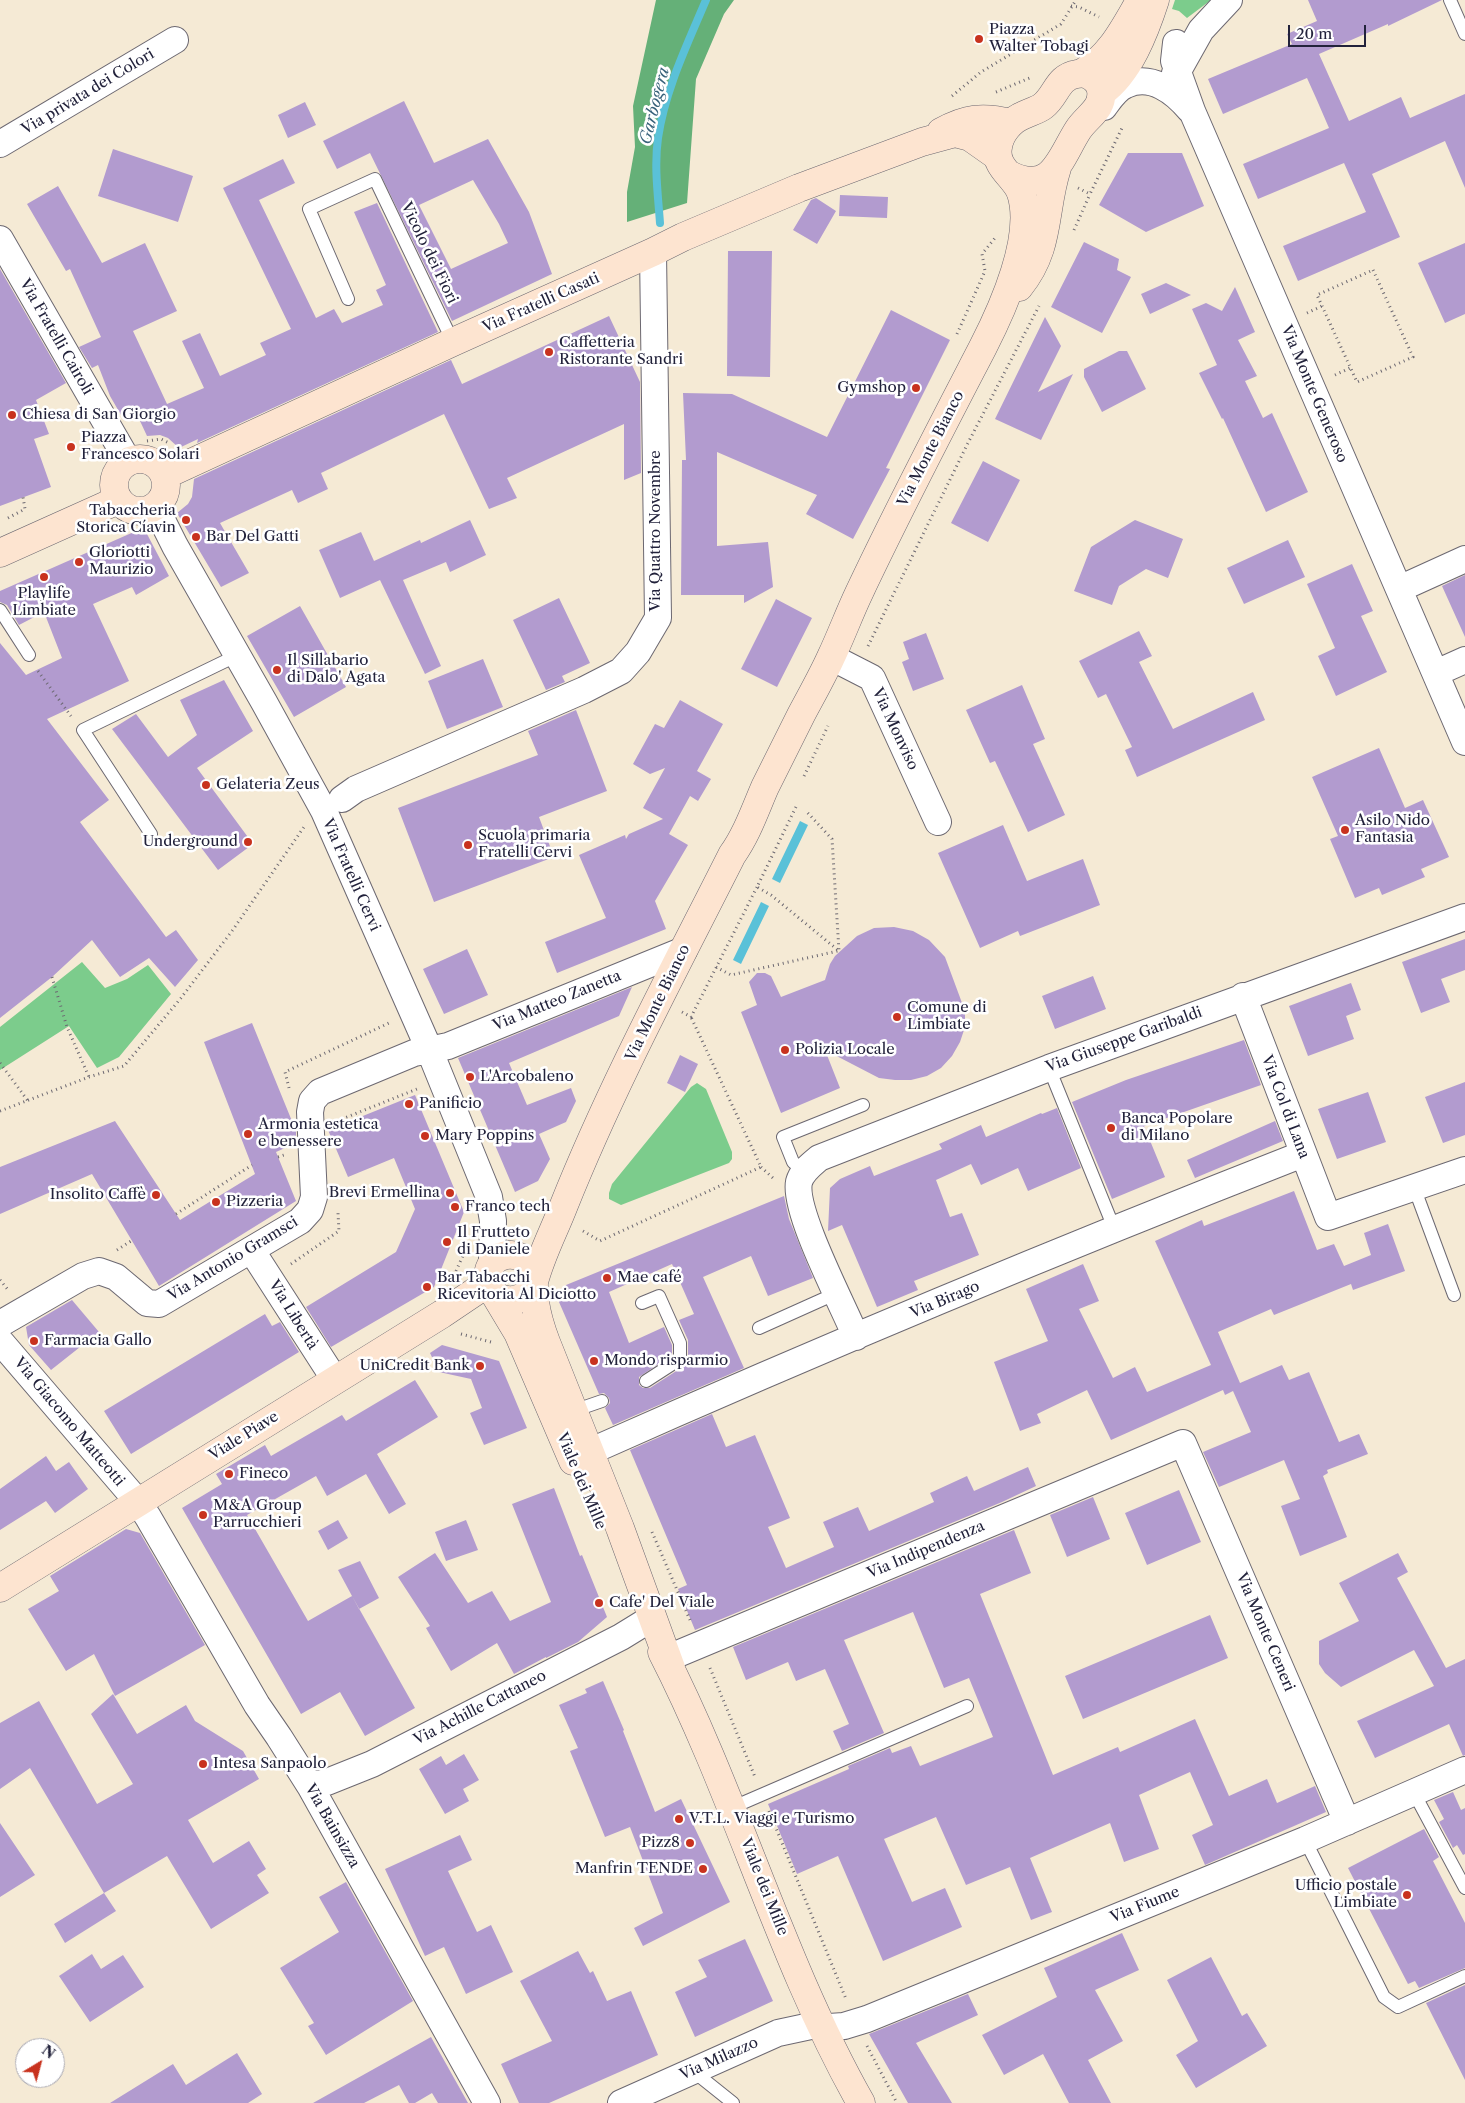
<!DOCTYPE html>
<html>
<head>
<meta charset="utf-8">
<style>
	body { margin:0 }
	#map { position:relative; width:1465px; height:2103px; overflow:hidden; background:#f5ead5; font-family:"Libre Caslon Text",serif }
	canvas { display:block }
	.north { position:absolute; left:15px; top:2038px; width:50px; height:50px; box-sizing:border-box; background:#fff; border:1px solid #a7a7b1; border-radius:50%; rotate:37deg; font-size:14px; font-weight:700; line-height:20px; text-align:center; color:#22223b }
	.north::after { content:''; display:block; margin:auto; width:18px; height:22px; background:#c8321e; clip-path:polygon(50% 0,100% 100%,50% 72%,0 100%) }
	.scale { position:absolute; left:1288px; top:25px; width:78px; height:22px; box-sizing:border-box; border:2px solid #22223b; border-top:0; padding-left:6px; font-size:15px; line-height:18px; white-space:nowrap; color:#22223b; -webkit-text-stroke:4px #fff; paint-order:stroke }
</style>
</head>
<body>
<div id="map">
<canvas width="1465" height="2103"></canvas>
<div class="north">N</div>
<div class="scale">20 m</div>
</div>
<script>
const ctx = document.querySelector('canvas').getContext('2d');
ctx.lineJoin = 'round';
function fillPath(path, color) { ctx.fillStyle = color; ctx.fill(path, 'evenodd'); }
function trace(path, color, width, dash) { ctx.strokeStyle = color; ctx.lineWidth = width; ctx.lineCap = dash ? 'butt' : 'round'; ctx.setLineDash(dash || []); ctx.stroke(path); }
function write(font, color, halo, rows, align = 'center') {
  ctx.font = font + ' "Libre Caslon Text",serif'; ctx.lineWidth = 5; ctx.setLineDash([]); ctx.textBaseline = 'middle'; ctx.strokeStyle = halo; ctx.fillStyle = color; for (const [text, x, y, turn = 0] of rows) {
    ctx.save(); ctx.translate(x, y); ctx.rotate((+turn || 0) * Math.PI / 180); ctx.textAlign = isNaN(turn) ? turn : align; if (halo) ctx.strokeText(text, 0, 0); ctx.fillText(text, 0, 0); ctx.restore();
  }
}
fillPath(new Path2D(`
	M1175,0h36l-24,18 -8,-7 -7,-2z
	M82,962l23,26 22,-9 21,-14 23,29 -52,63 -22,11 -28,-42 -69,44v-43z
	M697,1083l9,6 26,63v7l-3,4 -108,42 -12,-6v-6l3,-9 79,-97z`), '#7ccc8c');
fillPath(new Path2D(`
	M656,0h78l-10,14 -28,65 -9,124 -60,19v-30l8,-45 -2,-41z`), '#65b078');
fillPath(new Path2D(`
	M800,821l8,4 -28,58 -8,-4z
	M761,902l8,4 -28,58 -8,-4z`), '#5ac1d8');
trace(new Path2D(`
	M660,223c-2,-28 -6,-57 -2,-85 7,-48 29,-93 48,-138`), '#5ac1d8', 8);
fillPath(new Path2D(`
	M1308,0h134l-54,26v-2l-69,30 30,67 52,-24 9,21 55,-24v94l-20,-47 -73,33 28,63 -102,44 -15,-35 83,-34 -22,-49 -86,36 -15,-35 86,-36 -13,-30 -9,-20 -84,36 -15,-35 84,-35 -5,-10 30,-13z
	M404,101l30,62 54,-24 41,73 23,62 -100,47 -82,-168 -33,16 -14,-28zM473,180l26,44 9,19 -57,26 -32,-64z
	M305,102l11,23 -28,13 -10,-23z
	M113,149l80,27 -15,46 -80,-26z
	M1128,153h54l22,53 -58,26 -47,-27z
	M283,159l12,24 -36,17 57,118 18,-9 8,14 41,-18 -7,-15 10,-5 -32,-73 23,-9 61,129 -241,111 1,-4 -19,9 -11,-10 -8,-3 -13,1 -13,-28 -13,7 -11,-19 -12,-31 -6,3 -13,-21 22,-10 -31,-68 -4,2 -39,-67 31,-18 44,77 43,-20 32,68 -44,20 34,73 37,-16 -22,-47 18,-8 20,43 46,-21 -6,-12 31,-14 -68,-141z
	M840,195l48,2 -1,21 -48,-2z
	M816,198l20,13 -19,33 -24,-14 18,-30z
	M1084,242l35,17 -2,11 14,7 -29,56 -51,-26z
	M1465,243v71l-20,9 -27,-60z
	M728,251h44l-2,126 -43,-1z
	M0,269l66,114 -30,17 13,34 -15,5 17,48 -51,19z
	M1166,283l25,12 -41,19 -9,-20z
	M1235,287l20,45 -17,8 19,36 -12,5 18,37 9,-5 36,79 -42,20 -43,-94 -1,1 -23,-46 18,-8 -25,-56 14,-6 16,8z
	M891,310l59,30 -64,128 4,1 -37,70 -47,-25 11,-19 -100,-43v94l51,-4 5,45 -29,16v-8h-63l1,-135h4l-3,-67 49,1 95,43z
	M609,316l31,66 1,91 -17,7v-56l-117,54 10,20 -28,11 -45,-95 -123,59 7,16 -30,14 -6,-13 -72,33 29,50 -28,14 -44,-74 11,-9 4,-7 2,-18 257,-119 11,24z
	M1045,317l16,29 -23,46 35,-18 -32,66 -46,-21z
	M1119,351h8l19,38 -44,23 -18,-35v-8z
	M983,461l37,19 -32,62 -37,-19z
	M470,520l16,35 -36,17 -4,-10 -43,18 38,86 -16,8 -45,-94 -40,18 -21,-48 42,-18 13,29 46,-21 1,3z
	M1135,520l48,19 -15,39 -22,-9 -27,17 -7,19 -38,-14 17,-44z
	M136,531l11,3 22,42 -33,19 -4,-8 -39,17 36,77 -82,38 62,81 -29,22 86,115 10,-7 22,30 -23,27 -26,-29 -29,19 -28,-37 -40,37 -52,41v-375l26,32 36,-17 -18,-46 -25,13 -12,-20 -7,-3v-11z
	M1288,540l17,37 -61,27 -17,-36z
	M1352,564l21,47 -12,5 26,56 -51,24 -18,-40 17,-8 -28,-64z
	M1465,575v62l-23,-51z
	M559,598l31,65 -28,13 3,6 -19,8 -33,-70z
	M776,599l36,19 -35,69 -36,-18z
	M300,606l46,81 -52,30 -47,-81z
	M1139,631l13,25 -13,6 34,67 80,-37 12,28 -128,57 -12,-27 7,-3 -26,-53 -8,4 -19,-37z
	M926,633l18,46 -31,12 -11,-29 7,-3 -6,-17z
	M483,659l20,48 -56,22 -19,-48z
	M224,680l29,51 -56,37 56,76 -35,26 -106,-141 24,-15 32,43 29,-22 -17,-35z
	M1022,685l23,54 -12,5 32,71 -37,17 -33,-71 -5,2 -24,-53z
	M680,700l43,24 -26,47 14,8 -13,22 -8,-5 -21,38 19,11 -33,56 11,28 -109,44 -12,-31 61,-24 -27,-63 46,-20 1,4 3,-5 34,-15 -20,-11 22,-40 -15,6 -17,-10 22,-40 9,4z
	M576,710l31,81 -68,26 15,40 -120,45 -36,-94 140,-53 -10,-24z
	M1379,748l26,60 18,-8 26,57 -28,12 4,8 -43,18 -3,-7 -24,10 -25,-59 8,-3 -26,-59z
	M1003,825l24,56 56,-22 17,46 -80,31 -2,-5 -38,17 -42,-95z
	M894,927l19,4 16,9 16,17 20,54v16l-5,15 -8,14 -11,12 -14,8 -16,4h-16l-16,-2 -54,-28 15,38 -59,25 -40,-101 16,-7 -8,-23 8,-9h8l6,3 10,21 44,-17 5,-16 5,-8 22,-20 17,-8z
	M1465,939v31l-24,9 9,23 -29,11 -19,-51z
	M467,949l21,46 -44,19 -21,-45z
	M1093,976l13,33 -51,20 -13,-33z
	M1351,983l10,27 -15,6 8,23 -46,17 -19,-50z
	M632,987l-13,29 -110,47 18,42 44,-17 5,13 -10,21 -27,12 11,25 -12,22 -23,11 -57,-134z
	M252,1023l44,108v12l-20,9 20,49 -137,85 -67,-112 -92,40v-47l115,-46 65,99 75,-46 -51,-132z
	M1244,1040l17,45 -117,41 21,51 -53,22 -40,-97 54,-22z
	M680,1055l18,9 -13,28 -18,-9z
	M1465,1082v53l-22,8 -18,-46z
	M1368,1092l18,50 -49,17 -19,-50z
	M415,1095l49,117 -30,75 -103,60 -25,-40 90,-55 19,-43 -21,-51 -46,19 -20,-47z
	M1057,1108l24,60 -53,23 -10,-23 -37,17 -10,-21 -35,16 14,37 12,-4 17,42 -65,26 4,9 -41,17 -35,-82 -14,6 2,-43 10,-9 30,-13 4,10 68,-27 -3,-5 42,-19 5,12 55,-24 1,1z
	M1275,1121l8,20 -88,37 -8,-18z
	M1294,1191l23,59 17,-6 10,22 27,-11 -7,-22 24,-9 17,47 -52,19 -2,-6 -77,31 -3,-6 -53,23 22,51 42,-18 7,15 20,-8 30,70 20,-8 9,20 -41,16 1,3 -5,3 24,61 -47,19 -19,-50 19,-7 -16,-39 -65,27 -16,-35 48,-20 -18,-41 -8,4 -2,-5 -112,50 -24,-50 -50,24 4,9 -21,8 -26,-69 54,-21 -22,-52 57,-25 16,37 -20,8 34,69 22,-11 12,25 64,-27 -56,-124 47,-21 2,6z
	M784,1196l5,23 24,59 -45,18 -17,-40 -48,21 41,91 -131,57 -8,-17 5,-5 -1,-5 -5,-5 -5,1 -40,-92 7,-17zM672,1264l22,50 -15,6 9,20v19l-4,7 -34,22h-7l-4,-3v-8l33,-22v-10l-8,-18 -35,16 -20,-51z
	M72,1300l27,32 -48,38 -22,-25 -3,-18z
	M265,1314l7,12 8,-4 19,30 -168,102 -27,-43z
	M442,1345l57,16 28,67 -43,17 -14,-32 12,-5 -11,-29 -32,-7 -9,-19z
	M415,1380l23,37 -61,37 29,50 -17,10 -23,-40 -39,22 -11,-20 -69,39 61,106 44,-25 63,112 -50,28 -25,-44 -39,22 -119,-206 40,-24 -6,-10 49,-29 6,11 71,-41 4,6z
	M712,1414l14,33 29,-12 35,83 -22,9 18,41 48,-21 -11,-25 35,-15 11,24 65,-29 -4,-9 37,-17 7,15 54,-24 8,19 -34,16 -307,128 -17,-41 9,-4 -57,-135z
	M46,1456l10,15 13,-9 19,27 -33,24 -9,-12 -46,29v-41z
	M554,1488l26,68 2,-1 25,62 -29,25 -32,16v-1l-32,17 -17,-31 -46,28 -25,-43 4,-2 -32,-49 37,-24 33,50 24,-12 18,30 41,-19 -39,-98z
	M1179,1490l22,52 -54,23 -22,-52z
	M1093,1497l17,42 -43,18 -17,-42z
	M338,1520l10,18 -20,12 -10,-19z
	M466,1520l12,30 -32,11 -11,-29z
	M126,1529l14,4 65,112 -90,51 -21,-42 -28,17 -38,-62 31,-18 -9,-15z
	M1014,1530l17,43 -51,21 73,181 65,-28 2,5 75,-33 34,77 38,-17 10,24 38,-17 11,26 -121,53 -13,-30 21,-10 -23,-53 -51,23 20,54 -35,13 -14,-39 -80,35 22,54 -21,8 -21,-53 -44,18 -30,-68 -52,22 28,63 33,-14 17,39 -79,34 -45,-105 -41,18 -29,-70 81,-35 -1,-3 42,-18 2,5 19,-7 9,20 73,-29 -24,-59 -25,10 -31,-76 -69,28 40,93 -42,18 -9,-20 16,-7 -24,-55 -29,12 -8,-19 -42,18 -13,-33z
	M1398,1553l10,19 -11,6 49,90 19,-9v96l-2,1 -14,-32 -74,34 -18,-37 77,-35 -20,-36 -73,37 -16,-14 -6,-9v-23l40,-20 -20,-38z
	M360,1561l19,37 -20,11 -21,-39z
	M1210,1615l18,43 -145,61 -18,-43z
	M603,1681l21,49 -1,1 32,81 26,-13 49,103 -87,44 -9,-18 29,-15 -33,-86 -25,10 -35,-86 8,-3 -19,-43 28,-12 -2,-4z
	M113,1694l24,40 49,-29 9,16 48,30 16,28 -71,41 25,43 36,-22 17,28 -9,6 12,18 -58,36 -44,-73 -63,37 -74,-125 -30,21v-66l39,-22 58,103 36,-20 -42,-70z
	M464,1754l15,26 -16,9 6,12 -24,13 -26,-45 22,-13 5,9z
	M1453,1792l8,18 4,-2v46l-2,1 -6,-10 -4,3 -14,-26 5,-3 -10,-19z
	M0,1823l35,52 -35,22z
	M1424,1829l15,28 -6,4 32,62v45l-46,20 -4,-7 -7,3 -60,-116z
	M460,1835l12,25 -24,11 29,61 14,-7 22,47 -47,22 -22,-47 -19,9 -40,-87z
	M346,1882l67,119 -87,54 -18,-29 6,-3 -34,-55 59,-36 -20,-35z
	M104,1893l12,18 -51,32 -11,-19z
	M1122,1933l17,37 -44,20 28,51 -35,19 23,43h-42l-26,-49 -39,21 -22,-40 75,-38 -13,-29z
	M745,1939l28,62 -78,36 -20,-45 32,-15 -9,-17z
	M578,1951l12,22 3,-2 14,30 24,-10 27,64 -109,48h-30l-18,-39 51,-23 -32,-60z
	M92,1954l9,15 22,-14 21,32 -54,35 -31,-46z
	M1211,1957l31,59 5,-3 20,33 -71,42 -20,-33 22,-14 -31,-61z
	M1465,1985v95l-39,-77z
	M968,1994l10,21 -62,28 36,60h-44l-39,-69z
	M431,2037l37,66h-30l-6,-10 -17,10h-6l-10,-18 -35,18h-51z
	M237,2053l25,41 -14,9h-138l63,-39 13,21z`), '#b29bcf');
const lane = new Path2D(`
	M1450,0l15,34
	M348,299l-39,-90 66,-30 78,163
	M0,610l29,45
	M151,834l-68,-104 155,-75
	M1049,1068l65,160
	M804,1171l-11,-9 -10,-25 80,-32
	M1414,1187l40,108
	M642,1303l17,-7 21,47v16l-34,22
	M759,1328l78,-35
	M573,1411l29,-10
	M1414,1793l51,95
	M731,1808l236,-102
	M1305,1840l79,157 14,10 67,-31
	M693,2071l40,32`);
const street = new Path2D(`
	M1176,43l-2,18 18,50 273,631
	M1175,73l3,-2 23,-41 28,-30
	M1104,107c6,-8 12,-18 22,-22 25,-12 49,7 64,25
	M0,144l175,-104
	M0,239l128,222
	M155,506l20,40 89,156 60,109 105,238 60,148 4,24 -1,43
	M1399,589l66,-30
	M831,657l41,21 66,144
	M1436,673l29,-13
	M342,799l14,-10 228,-99 37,-19 17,-19 20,-34 -5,-366
	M1243,996l85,221 137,-47
	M252,1251l83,129
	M0,1324l83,-48 16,-5 17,6 31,26 12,1 141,-83 10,-11 4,-13 -4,-85 2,-11 8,-9 94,-39 34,-7 236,-96
	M856,1337c-13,-32 -63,-126 -57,-155 3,-11 12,-17 20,-24l230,-90 416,-151
	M0,1341l138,161 10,15 109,188 22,32 31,49 177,317
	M589,1452c236,-105 474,-204 714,-298
	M668,1658l515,-215 164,379
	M310,1786l17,-4 45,-18 249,-127 26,-16
	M621,2103l157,-70 42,-9 9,3 15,-1 23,-7 438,-179 160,-70`);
const secondary = new Path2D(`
	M1082,73c27,-16 40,-41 55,-67
	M1102,92c27,-19 43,-61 53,-92
	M941,132c25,-14 42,-16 70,-9
	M1019,287c32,-39 24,-76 38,-119
	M114 485a26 26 0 1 1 52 0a26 26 0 1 1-52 0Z
	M165,475l288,-133 200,-90 30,-15 116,-49 123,-46 33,-9 15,4 27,19
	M0,553l118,-53
	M494,1293l24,40 55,128
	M0,1588l442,-274 46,-31
	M662,1652c75,146 118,308 199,451
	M671,1668l-51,-140 -74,-186c-5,-13 -9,-26 -11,-40 -2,-10 0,-20 -2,-30 -3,-14 -20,-21 -33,-15 -7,3 -11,10 -12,18 -4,29 38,35 46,7 7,-27 20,-51 30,-77 48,-120 110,-235 168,-350 15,-21 23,-45 33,-68 12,-24 24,-48 36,-72 10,-19 21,-38 30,-58 10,-21 18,-43 28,-64 39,-83 82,-165 124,-246 20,-39 52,-110 38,-154 -6,-17 -27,-25 -23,-46 2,-14 13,-27 26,-32 6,-3 14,-5 19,-9 14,-11 14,-29 34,-32 5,-1 11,0 15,3 5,3 8,8 9,13 3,19 -14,26 -23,40 -18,28 -26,67 -70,44`);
trace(lane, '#6c6871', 14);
trace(street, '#6c6871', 28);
trace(secondary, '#6c6871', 29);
trace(new Path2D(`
	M1071,6l8,1 20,10
	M996,92l36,-15
	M952,96l29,-24 80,-48 15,-24
	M1078,188l12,6 32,-66
	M1074,230l16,-36
	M1373,270l40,87 -56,25 -40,-87z
	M1307,313l15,-7
	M957,334l28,-63 -3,-17 13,-16
	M1335,375l15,-7
	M147,441l14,-2 8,4
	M8,518l17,-9 -2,-12
	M124,529l13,-2
	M868,646l101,-205 70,-135
	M38,671l33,45
	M804,776l24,-50
	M796,807l-39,80 14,8 68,56 -7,-112 -26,-28
	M716,967l15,8 107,-24
	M52,977l15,50 22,50
	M682,1012l9,5 66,-130
	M0,1063l28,38
	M289,1088l-4,-16 104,-49
	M0,1111l89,-34 35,-11 57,-68 51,-67 72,-104
	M337,1121l80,-32
	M278,1157l9,-3
	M761,1167l12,11
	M176,1214l76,-49
	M583,1231l17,10 161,-74 -70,-150
	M117,1250l14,-9
	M291,1264l48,-33 -1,-18
	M456,1271l9,-20
	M0,1280l9,11
	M461,1334l30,8
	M652,1532l38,88
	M710,1668l45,109
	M769,1811l77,188
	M867,2046l30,57`), '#6c6871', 3, [1, 4]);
trace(lane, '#fff', 12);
trace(street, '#fff', 26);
trace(secondary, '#fde4d0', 28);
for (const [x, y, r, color] of [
	[979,39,5,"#c8321e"],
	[549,352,5,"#c8321e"],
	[916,388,5,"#c8321e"],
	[12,415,5,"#c8321e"],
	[71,447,5,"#c8321e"],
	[186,520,5,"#c8321e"],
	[196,537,5,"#c8321e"],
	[79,562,5,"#c8321e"],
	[44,577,5,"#c8321e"],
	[277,670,5,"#c8321e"],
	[206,785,5,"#c8321e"],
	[1345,830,5,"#c8321e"],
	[248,842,5,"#c8321e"],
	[468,845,5,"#c8321e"],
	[897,1017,5,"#c8321e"],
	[785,1050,5,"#c8321e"],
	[470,1077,5,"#c8321e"],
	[409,1104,5,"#c8321e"],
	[1111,1128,5,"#c8321e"],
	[248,1134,5,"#c8321e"],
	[425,1136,5,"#c8321e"],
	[450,1193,5,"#c8321e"],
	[156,1195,5,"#c8321e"],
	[216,1202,5,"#c8321e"],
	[455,1207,5,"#c8321e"],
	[447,1242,5,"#c8321e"],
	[607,1278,5,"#c8321e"],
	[427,1287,5,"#c8321e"],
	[34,1341,5,"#c8321e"],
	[594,1361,5,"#c8321e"],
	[480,1366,5,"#c8321e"],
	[229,1474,5,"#c8321e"],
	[203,1515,5,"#c8321e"],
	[599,1603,5,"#c8321e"],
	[203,1764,5,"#c8321e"],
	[679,1819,5,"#c8321e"],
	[690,1843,5,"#c8321e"],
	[703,1869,5,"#c8321e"],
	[1407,1895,5,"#c8321e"]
]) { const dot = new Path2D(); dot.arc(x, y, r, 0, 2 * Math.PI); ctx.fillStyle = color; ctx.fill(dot); trace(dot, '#fff', 2); }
write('15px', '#22223b', '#fff', [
	["Piazza",989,30],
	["Walter Tobagi",989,47],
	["Caffetteria",559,343],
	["Ristorante Sandri",559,360],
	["Gymshop",906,388,"right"],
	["Chiesa di San Giorgio",22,415],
	["Piazza",81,438],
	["Francesco Solari",81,455],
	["Tabaccheria",176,511,"right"],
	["Storica Cíavin",176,528,"right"],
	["Bar Del Gatti",206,537],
	["Gloriotti",89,553],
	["Maurizio",89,570],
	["Playlife",44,594,"center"],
	["Limbiate",44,611,"center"],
	["Il Sillabario",287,661],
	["di Dalo' Agata",287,678],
	["Gelateria Zeus",216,785],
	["Asilo Nido",1355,821],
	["Fantasia",1355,838],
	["Scuola primaria",478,836],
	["Fratelli Cervi",478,853],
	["Underground",238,842,"right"],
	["Comune di",907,1008],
	["Limbiate",907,1025],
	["Polizia Locale",795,1050],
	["L'Arcobaleno",480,1077],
	["Panificio",419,1104],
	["Banca Popolare",1121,1119],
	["di Milano",1121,1136],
	["Armonia estetica",258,1125],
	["e benessere",258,1142],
	["Mary Poppins",435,1136],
	["Brevi Ermellina",440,1193,"right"],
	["Insolito Caffè",146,1195,"right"],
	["Pizzeria",226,1202],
	["Franco tech",465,1207],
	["Il Frutteto",457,1233],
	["di Daniele",457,1250],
	["Bar Tabacchi",437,1278],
	["Ricevitoria Al Diciotto",437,1295],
	["Mae café",617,1278],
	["Farmacia Gallo",44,1341],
	["Mondo risparmio",604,1361],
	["UniCredit Bank",470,1366,"right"],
	["Fineco",239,1474],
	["M&A Group",213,1506],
	["Parrucchieri",213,1523],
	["Cafe' Del Viale",609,1603],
	["Intesa Sanpaolo",213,1764],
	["V.T.L. Viaggi e Turismo",689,1819],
	["Pizz8",680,1843,"right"],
	["Manfrin TENDE",693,1869,"right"],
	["Ufficio postale",1397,1886,"right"],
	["Limbiate",1397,1903,"right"]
], 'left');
write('15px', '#22223b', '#fff', [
	["Via privata dei Colori",88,92,-31],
	["Vicolo dei Fiori",429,253,64],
	["Via Fratelli Casati",541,303,-24],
	["Via Fratelli Cairoli",56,337,60],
	["Via Monte Generoso",1314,394,67],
	["Via Monte Bianco",931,449,-63],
	["Via Quattro Novembre",656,531,-90],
	["Via Monviso",895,729,65],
	["Via Fratelli Cervi",351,875,66],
	["Via Matteo Zanetta",557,1001,-22],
	["Via Monte Bianco",658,1003,-64],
	["Via Giuseppe Garibaldi",1124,1040,-20],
	["Via Col di Lana",1285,1107,69],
	["Via Antonio Gramsci",233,1259,-31],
	["Via Birago",945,1300,-23],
	["Via Libertà",293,1315,58],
	["Via Giacomo Matteotti",69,1422,50],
	["Viale Piave",244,1436,-32],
	["Viale dei Mille",581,1481,67],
	["Via Indipendenza",926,1550,-23],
	["Via Monte Ceneri",1265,1632,67],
	["Via Achille Cattaneo",480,1708,-27],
	["Via Bainsizza",332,1826,60],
	["Viale dei Mille",764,1887,68],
	["Via Fiume",1145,1905,-22],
	["Via Milazzo",719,2059,-24]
]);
write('italic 16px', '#38627a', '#fff', [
	["Garbogera",655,106,-76]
]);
</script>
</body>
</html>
